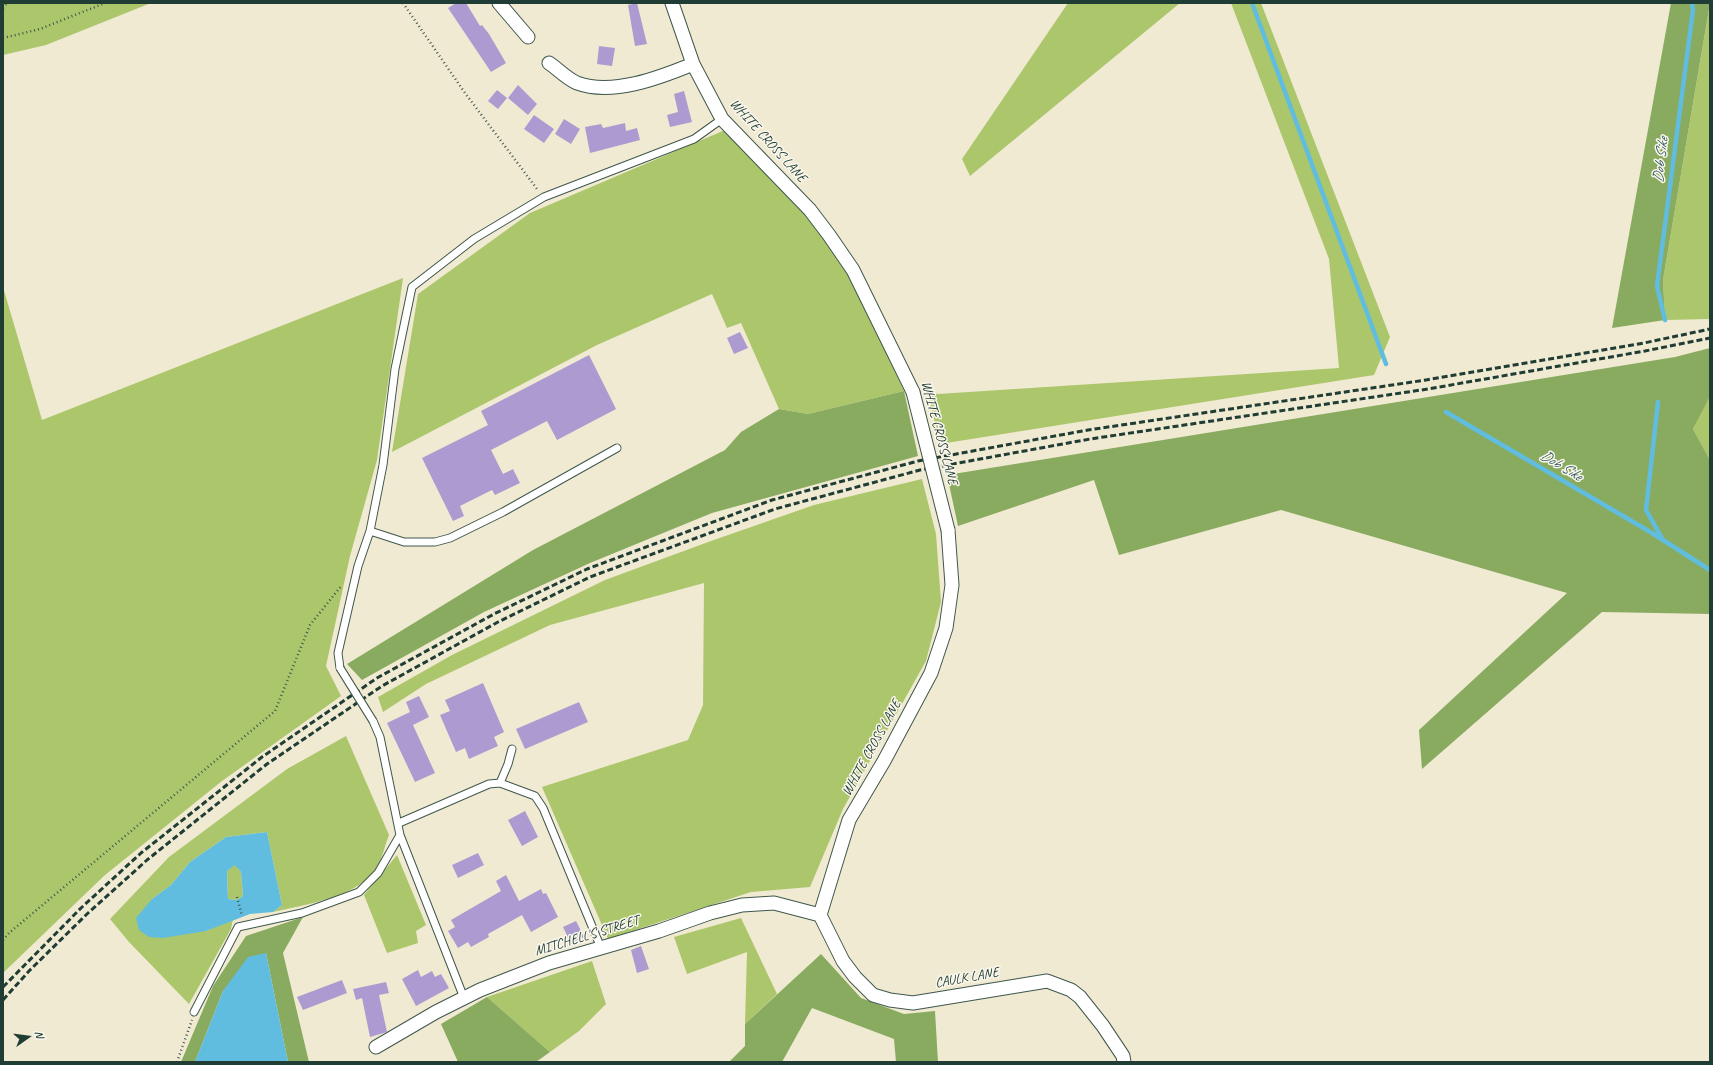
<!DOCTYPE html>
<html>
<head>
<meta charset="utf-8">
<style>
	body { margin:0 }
	#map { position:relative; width:1713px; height:1065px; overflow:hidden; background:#f1ead2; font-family:Caveat,sans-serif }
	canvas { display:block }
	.frame { position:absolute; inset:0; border:4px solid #1f3d34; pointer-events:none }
	.north { position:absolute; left:8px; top:1017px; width:40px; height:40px; -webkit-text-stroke:3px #fbf7ec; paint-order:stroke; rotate:76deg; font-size:11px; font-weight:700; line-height:16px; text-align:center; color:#1f3d34 }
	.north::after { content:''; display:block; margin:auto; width:14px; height:18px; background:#1f3d34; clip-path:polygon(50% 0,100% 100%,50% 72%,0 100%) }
</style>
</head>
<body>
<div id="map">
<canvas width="1713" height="1065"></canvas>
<div class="frame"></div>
<div class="north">N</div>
</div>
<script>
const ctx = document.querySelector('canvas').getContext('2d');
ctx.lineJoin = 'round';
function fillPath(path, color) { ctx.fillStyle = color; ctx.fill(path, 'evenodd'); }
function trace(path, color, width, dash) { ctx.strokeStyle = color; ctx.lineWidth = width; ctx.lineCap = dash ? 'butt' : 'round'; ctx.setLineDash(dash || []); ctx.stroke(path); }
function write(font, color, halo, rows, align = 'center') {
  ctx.font = font + ' Caveat,sans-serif'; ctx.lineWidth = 3; ctx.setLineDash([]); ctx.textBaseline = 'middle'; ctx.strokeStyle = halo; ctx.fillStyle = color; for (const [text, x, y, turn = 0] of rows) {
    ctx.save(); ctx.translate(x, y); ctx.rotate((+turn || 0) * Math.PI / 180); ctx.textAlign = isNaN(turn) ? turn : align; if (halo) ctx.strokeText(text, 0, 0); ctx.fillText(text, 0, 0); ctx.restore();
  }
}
fillPath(new Path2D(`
	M3,3h148l-105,42 -43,10z
	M1068,3h112l-210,173 -8,-17z
	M1231,3h30l129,334 -16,38 -434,69 -13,-54 11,4 401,-26 -10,-109z
	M1710,3v316l-45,1 -2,-40z
	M725,130l81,82 44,64 54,115 -96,23 -29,-5 -38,-86 -14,5 -15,-34 -115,51 -205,107 26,-158 112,-81z
	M403,278l-26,182 -27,96 -24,110 15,30 -119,85 -117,94 -102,98v-686l39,133z
	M1709,396h1v64l-17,-31z
	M922,479l14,55 5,68 -15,59 -83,148 -33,78 -59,5 -143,47 -66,-152 146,-47 15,-35 1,-122 -154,42 -124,59 -43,28 -5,-15 74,-42 153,-75 106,-39 103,-36z
	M346,736l43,99c-4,10 -7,24 -12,33 -19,29 -73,37 -104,44l9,-7 -15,-73 -41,5 -36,25 -19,23 -19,14 54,32 27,-12 -2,10 -42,75 -60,-62 -19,-23 59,-62 118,-88z
	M397,855l29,70 -10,6 2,12 -31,10 -23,-58z
	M235,864l6,8 2,24 -6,4 -9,-1 -1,-28z
	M741,918l36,76 -32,30 2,-72 -60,22 -13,-37z
	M592,961l14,43 -27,27 -29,21 -63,-55z`), '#acc66c');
fillPath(new Path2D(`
	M1671,3h39l-47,277 2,40 -53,8z
	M1710,348v48l-17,33 17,31v154l-108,-2 -180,157 -3,-39 148,-137 -286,-83 -162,45 -25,-75 -136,46 -11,-51 728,-118z
	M904,391l14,65 -206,57 -122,50 -106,49 -122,68 -15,-16 186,-114 192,-100 16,-18 38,-23 29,5z
	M303,917l-20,36 26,109h-21l-22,-109 -43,38 -28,71h-14l32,-76 33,-50z
	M821,954l40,44 43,16 31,-3 3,51h-42l-2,-23 -82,-31 -30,54h-53l16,-16v-22z
	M487,997l63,55 -14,10h-78l-17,-38z`), '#89ab60');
fillPath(new Path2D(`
	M267,832l15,73 -9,7 -23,2 -44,17 -43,7 -14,-1 -10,-7 -3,-12 16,-19 19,-14 19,-23 36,-25zM235,865l6,7 2,24 -6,4 -9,-1 -1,-28z
	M266,953l22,109h-93l28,-71 25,-34z`), '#61bddf');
trace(new Path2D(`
	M1252,3l134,361
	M1665,320l-8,-34 36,-276 -1,-7
	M1658,402l-12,108 17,30
	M1446,412l206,121 58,37`), '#61bddf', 4.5);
fillPath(new Path2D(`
	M456,3h10l14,23 2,-1 7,9 17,29 -15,9 -43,-64z
	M637,3l10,41 -12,2 -7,-41z
	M599,46l16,2 -3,18 -15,-2z
	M518,85l19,19 -9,11 -20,-17z
	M497,90l10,8 -9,11 -10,-8z
	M684,91l8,31 -22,5 -3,-12 11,-3 -4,-18z
	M534,115l20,14 -10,14 -20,-14z
	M564,119l16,10 -9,15 -16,-10z
	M625,123l1,8 11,-3 3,12 -50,13 -5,-26 16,-3 2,4z
	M740,332l8,16 -14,6 -7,-16z
	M589,355l27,54 -59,31 -10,-19 -56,29 12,24 10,-5 7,14 -25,12 -3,-5 -32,16 4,10 -11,5 -31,-63 66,-33 -7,-14z
	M483,683l21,49 -10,5 4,9 -29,13 -4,-11 -9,4 -16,-37 10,-4 -5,-11z
	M419,696l10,21 -16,8 22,48 -20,9 -28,-59 23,-11 -4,-10z
	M579,702l9,20 -63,27 -9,-20z
	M525,811l13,26 -16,9 -14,-26z
	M478,853l6,12 -26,13 -6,-13z
	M506,875l13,26 22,-12 2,5 3,-1 12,24 -27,15 -9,-17 -34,19 1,3 -18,10 -3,-5 -10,6 -10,-17 7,-4 -4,-7 50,-29 -5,-10z
	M576,921l8,16 -13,7 -8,-17z
	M641,946l8,23 -12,4 -6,-23z
	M418,970l3,7 11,-6 3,6 6,-3 8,14 -33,18 -14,-27z
	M342,980l5,13 -44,17 -6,-13z
	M386,982l3,11 -10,2 8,37 -17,5 -8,-39 -6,2 -3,-11z`), '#ac9bd1');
const service = new Path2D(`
	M370,531l34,11h31l15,-4 53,-26 114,-64
	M340,668l-2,-15 20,-87 12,-35 13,-66 12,-96 17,-82 62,-48 70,-42 150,-58 28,-20
	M500,783l8,-19 4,-15
	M399,823l90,-39 11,-1 35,13 8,12 58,140
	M400,835l64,163
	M194,1012l44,-85 64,-14 57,-21 19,-19 22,-38 -20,-98 -7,-16`);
const minor = new Path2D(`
	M499,3l29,34
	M672,3l21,61 29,55 88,91 19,25 24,35 60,122
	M549,63c9,6 18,16 28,20 35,13 82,-5 116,-19
	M820,915l29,-95 35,-59 47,-88 15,-45 6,-43 -4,-55
	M820,915l23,46 12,16 18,18 17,5 23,3 134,-22 24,9 9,7 23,29 20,30 1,6
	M376,1047l60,-35 44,-22 69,-27 110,-32 51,-18 32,-8 32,-2 46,12`);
trace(service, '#3e574c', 9);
trace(minor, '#3e574c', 15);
trace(new Path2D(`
	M403,3l62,90 72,96
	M3,8l4,-5
	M3,38l37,-9 65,-26
	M237,897l5,19
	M3,940l6,-7 266,-222 35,-86 32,-40
	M177,1062l15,-42`), '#3e574c', 2.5, [1, 3]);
trace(service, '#fff', 7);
trace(minor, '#fff', 13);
trace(new Path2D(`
	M3,987l78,-79 60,-55 121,-96 115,-79 117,-64 93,-45 185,-69 146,-39 170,-31 338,-50 218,-37 66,-14
	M3,1000l26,-29 58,-57 60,-54 120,-96 115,-78 116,-64 92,-45 185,-68 145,-39 170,-31 338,-50 217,-38 65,-13`), '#1f3d34', 3, [6, 3]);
const serviceBridge = new Path2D(`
	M340,668l33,53`);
const minorBridge = new Path2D(`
	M913,392l35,138`);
trace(serviceBridge, '#3e574c', 9, []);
trace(minorBridge, '#3e574c', 15, []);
trace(serviceBridge, '#fff', 7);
trace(minorBridge, '#fff', 13);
write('14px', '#1f3d34', '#fbf7ec', [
	["WHITE CROSS LANE",768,141,48],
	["WHITE CROSS LANE",939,433,75],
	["WHITE CROSS LANE",872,748,-61],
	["MITCHELL'S STREET",587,936,-17],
	["CAULK LANE",967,978,-10]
]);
write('italic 15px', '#305d5f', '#fbf7ec', [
	["Dob Sike",1661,160,-83],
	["Dob Sike",1561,466,31]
]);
</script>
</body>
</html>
